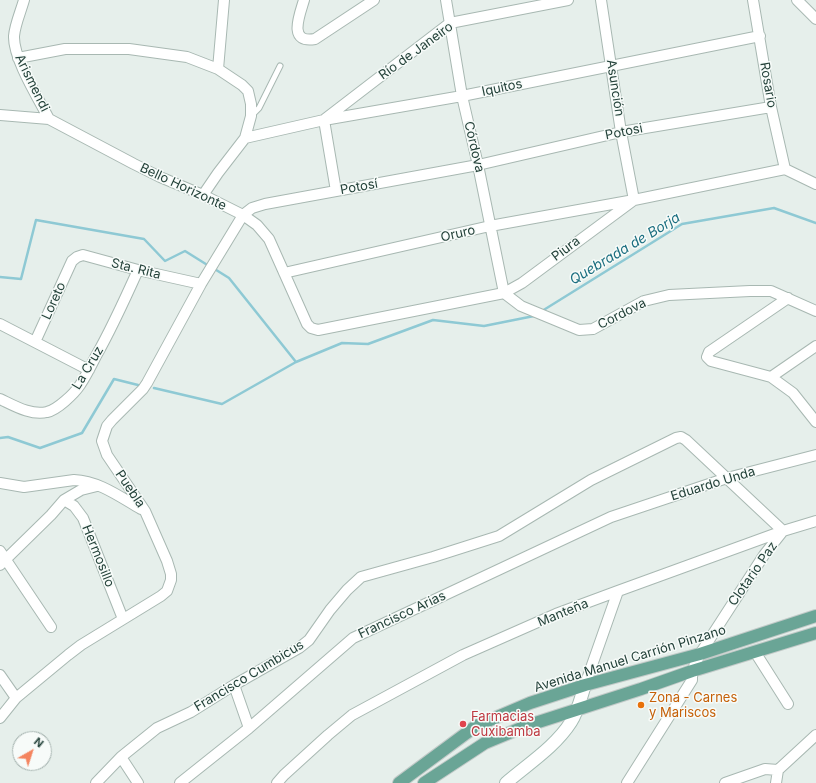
<!DOCTYPE html>
<html>
<head>
<meta charset="utf-8">
<style>
	body { margin:0 }
	#map { position:relative; width:816px; height:783px; overflow:hidden; background:#e6efeb; font-family:Inter,sans-serif }
	canvas { display:block }
	.north { position:absolute; left:12px; top:731px; width:40px; height:40px; box-sizing:border-box; background:#f7fbf9; border:1px solid #a3b1ad; border-radius:50%; rotate:39deg; font-size:11px; font-weight:700; line-height:16px; text-align:center; color:#24423a }
	.north::after { content:''; display:block; margin:auto; width:14px; height:18px; background:#f4845f; clip-path:polygon(50% 0,100% 100%,50% 72%,0 100%) }
</style>
</head>
<body>
<div id="map">
<canvas width="816" height="783"></canvas>
<div class="north">N</div>
</div>
<script>
const ctx = document.querySelector('canvas').getContext('2d');
ctx.lineJoin = 'round';
function trace(path, color, width, dash) { ctx.strokeStyle = color; ctx.lineWidth = width; ctx.lineCap = dash ? 'butt' : 'round'; ctx.setLineDash(dash || []); ctx.stroke(path); }
function write(font, color, halo, rows, align = 'center') {
  ctx.font = font + ' Inter,sans-serif'; ctx.lineWidth = 3; ctx.setLineDash([]); ctx.textBaseline = 'middle'; ctx.strokeStyle = halo; ctx.fillStyle = color; for (const [text, x, y, turn = 0] of rows) {
    ctx.save(); ctx.translate(x, y); ctx.rotate((+turn || 0) * Math.PI / 180); ctx.textAlign = isNaN(turn) ? turn : align; if (halo) ctx.strokeText(text, 0, 0); ctx.fillText(text, 0, 0); ctx.restore();
  }
}
trace(new Path2D(`
	M213,268l16,10 67,84
	M0,277l21,2 15,-59 108,19 21,22 20,-10 24,15
	M542,311l140,-87 92,-16 42,15
	M154,388l68,16 74,-42 46,-19 26,1 65,-24 51,6 50,-10
	M0,438l8,-1 32,11 42,-15 32,-54 24,6`), '#8ec9d4', 2.5);
const lane = new Path2D(`
	M252,115l7,-7 21,-42`);
const street = new Path2D(`
	M24,0c-3,11 -9,24 -10,36 -1,22 24,62 35,83
	M304,0c-4,14 -17,44 11,39l59,-39
	M446,0l16,96 16,69 26,128 17,13 58,24 14,-1 51,-28 25,-6 81,-4h21l45,20
	M601,0l20,132 13,68
	M753,0l18,107 14,62
	M797,0l19,19
	M18,58l47,-9h64l58,8 31,12 24,16 6,6 3,13v12l-6,22 -27,35 -15,22
	M218,69l6,-69
	M0,115l49,4 85,45 26,13 43,18 40,20 14,10 12,14 38,85 4,4 7,2 186,-37 18,-10 112,-83
	M325,119l125,-96 118,-23
	M324,120l12,71
	M245,138l79,-18 138,-24 298,-60
	M284,273l206,-47 144,-26 151,-31 31,15
	M788,298l-79,54 -2,5 4,4 60,16 22,16 23,29
	M0,324l89,46
	M35,342l37,-81 5,-4 6,-2 55,15 63,14
	M771,377l45,-31
	M0,399c13,6 31,17 47,13 10,-2 27,-18 33,-27 6,-9 11,-19 16,-29 16,-28 29,-57 42,-86
	M0,483l24,4 50,-7c25,1 46,17 67,29
	M64,500l10,6 9,12 40,101
	M0,551l51,76
	M0,565l51,-50 13,-15 17,-10 16,-4
	M755,652l33,52
	M0,675l16,23
	M234,685l15,43
	M585,685l33,-94
	M0,718l16,-20 52,-43 13,-10 80,-49 6,-5 4,-11v-6l-4,-13 -22,-50 -38,-56 -5,-14 5,-15 5,-6 31,-31 4,-6 54,-99 42,-69 9,-7 13,-4 213,-39 143,-33 150,-25
	M121,757l17,26
	M96,783l25,-26 36,-29 34,-16 43,-27 65,-37 10,-8 21,-30 17,-20 14,-13 72,-20 66,-21 92,-56 85,-42 5,-1 5,3 97,91
	M180,783l69,-55 104,-90 258,-121 116,-39 89,-23
	M277,783l7,-8 44,-40 24,-20 111,-60 93,-41 62,-23 165,-60 33,-10
	M627,783l65,-103v-9l8,-17 64,-99 19,-24
	M725,783l40,-14 13,1 38,-35
	M776,783l2,-13`);
const secondary = new Path2D(`
	M506,783c22,-19 49,-36 65,-61 7,-11 10,-25 14,-37`);
const primary = new Path2D(`
	M399,783l77,-57 54,-23 55,-18 115,-31 116,-38
	M424,783l61,-40 41,-17 115,-37 51,-18 124,-38`);
trace(lane, '#a8b8b2', 7);
trace(street, '#a8b8b2', 12);
trace(secondary, '#a4bbb3', 14);
trace(primary, '#c2cac8', 14);
trace(lane, '#fff', 5);
trace(street, '#fff', 10);
trace(secondary, '#fff', 12);
trace(primary, '#6aa596', 12);
for (const [x, y, r, color] of [
	[641,705,4,"#e8710a"],
	[463,724,4,"#e0444e"]
]) { const dot = new Path2D(); dot.arc(x, y, r, 0, 2 * Math.PI); ctx.fillStyle = color; ctx.fill(dot); trace(dot, '#f7fbf9', 1.5); }
write('13px', '#24423a', '#f7fbf9', [
	["Río de Janeiro",416,51,-36],
	["Arismendi",32,83,64],
	["Rosario",768,85,80],
	["Iquitos",502,88,-12],
	["Asunción",615,88,81],
	["Potosi",624,132,-11],
	["Córdova",474,147,77],
	["Bello Horizonte",183,187,25],
	["Potosí",359,187,-10],
	["Oruro",458,234,-13],
	["Piura",566,249,-37],
	["Sta. Rita",136,269,14],
	["Loreto",54,301,-66],
	["Cordova",622,314,-27],
	["La Cruz",88,368,-59],
	["Eduardo Unda",713,484,-17],
	["Puebla",130,489,56],
	["Hermosillo",98,556,68],
	["Clotario Paz",753,574,-55],
	["Manteña",563,613,-22],
	["Francisco Arias",402,615,-25],
	["Avenida Manuel Carrión Pinzano",630,659,-17],
	["Francisco Cumbicus",249,676,-31]
]);
write('13px', '#c56008', '#f7fbf9', [
	["Zona - Carnes",649,698],
	["y Mariscos",649,713]
], 'left');
write('13px', '#be3a42', '#f7fbf9', [
	["Farmacias",471,717],
	["Cuxibamba",471,732]
], 'left');
write('italic 14px', '#1c6f80', '#f7fbf9', [
	["Quebrada de Borja",625,249,-31]
]);
</script>
</body>
</html>
